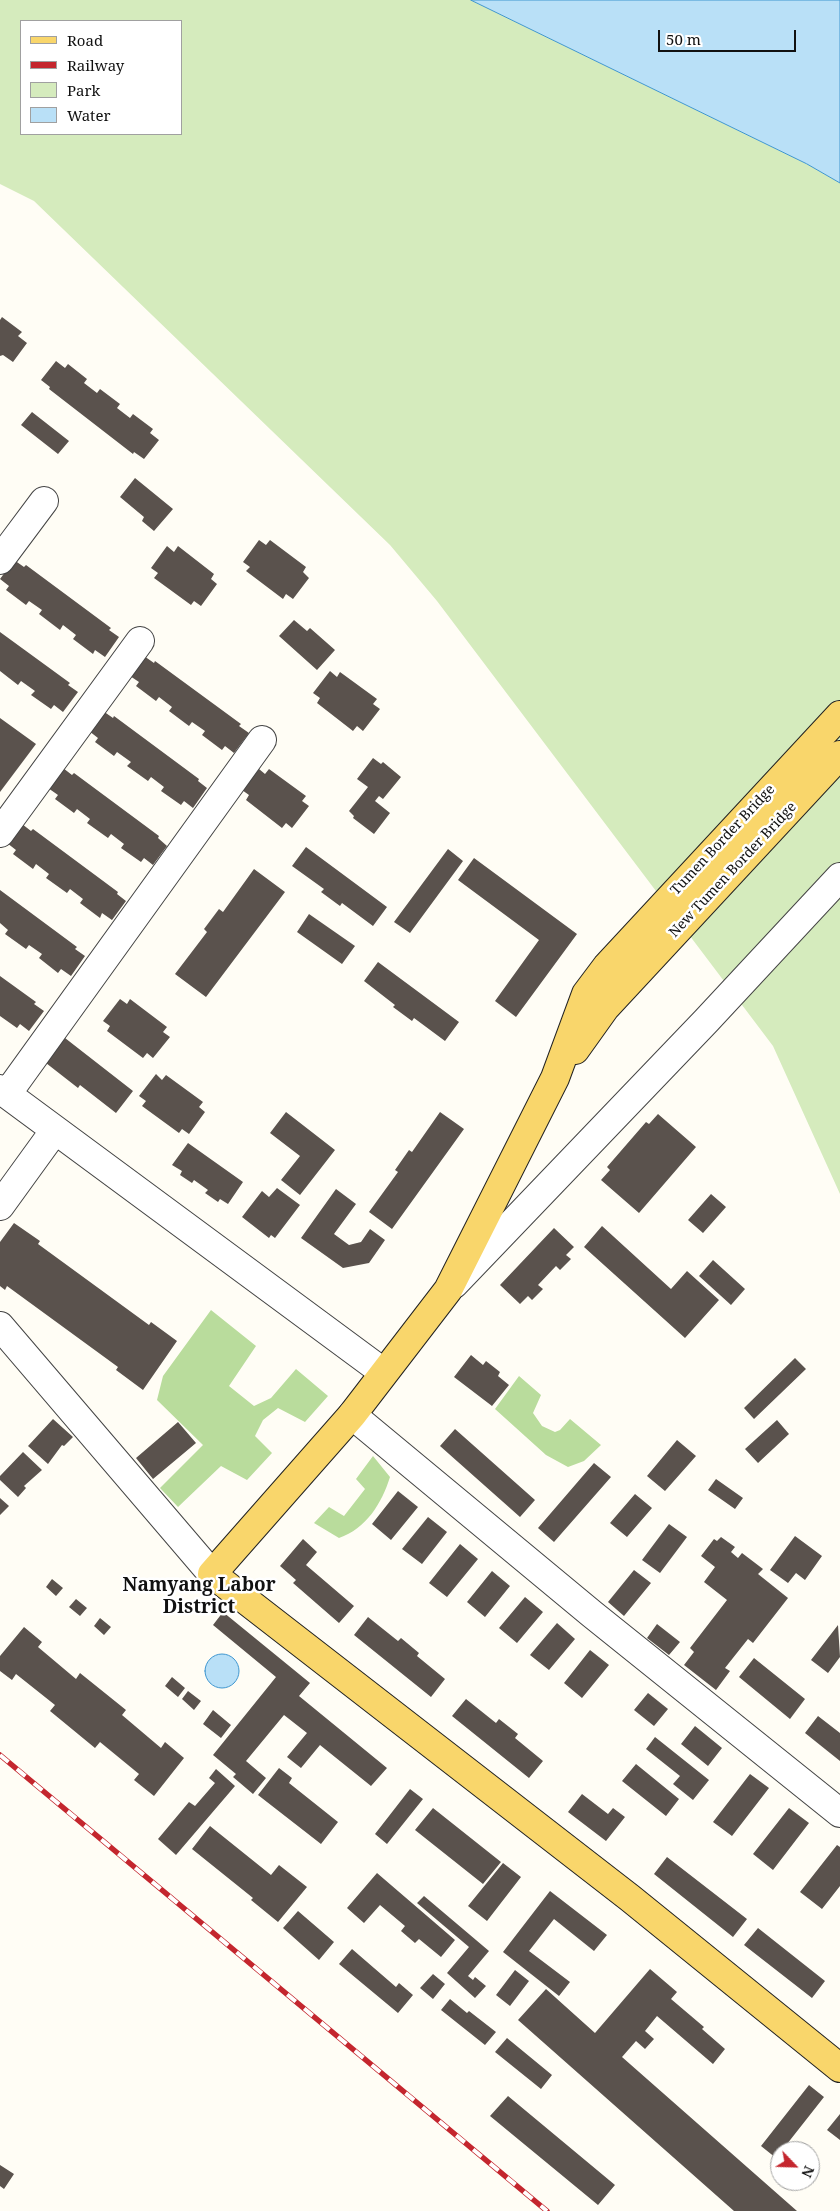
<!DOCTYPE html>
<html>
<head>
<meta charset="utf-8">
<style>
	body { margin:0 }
	#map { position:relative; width:840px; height:2211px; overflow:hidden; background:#fffdf5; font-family:"Noto Serif",serif }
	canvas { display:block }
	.legend { position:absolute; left:20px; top:20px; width:162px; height:115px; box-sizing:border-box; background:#fff; border:1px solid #a0a0a0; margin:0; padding:6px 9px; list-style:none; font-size:15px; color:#111 }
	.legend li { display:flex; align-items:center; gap:10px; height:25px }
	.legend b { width:25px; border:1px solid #a0a0a0 }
	.north { position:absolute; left:770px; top:2141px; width:50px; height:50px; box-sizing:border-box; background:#fff; border:1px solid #a0a0a0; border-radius:50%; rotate:114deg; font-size:14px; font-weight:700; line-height:20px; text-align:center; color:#111 }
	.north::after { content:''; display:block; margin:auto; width:18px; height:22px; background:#c4262e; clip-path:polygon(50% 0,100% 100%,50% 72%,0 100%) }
	.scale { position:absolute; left:658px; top:30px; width:138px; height:22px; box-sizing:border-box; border:2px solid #111; border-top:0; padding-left:6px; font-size:15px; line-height:18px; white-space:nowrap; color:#111; -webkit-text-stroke:4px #fff; paint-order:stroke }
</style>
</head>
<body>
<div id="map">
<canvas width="840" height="2211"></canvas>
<ul class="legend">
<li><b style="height:6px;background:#f9d66b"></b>Road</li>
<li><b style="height:6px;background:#c4262e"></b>Railway</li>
<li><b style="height:14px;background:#d5ebbd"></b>Park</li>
<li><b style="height:14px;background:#b9e0f7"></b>Water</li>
</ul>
<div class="north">N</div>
<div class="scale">50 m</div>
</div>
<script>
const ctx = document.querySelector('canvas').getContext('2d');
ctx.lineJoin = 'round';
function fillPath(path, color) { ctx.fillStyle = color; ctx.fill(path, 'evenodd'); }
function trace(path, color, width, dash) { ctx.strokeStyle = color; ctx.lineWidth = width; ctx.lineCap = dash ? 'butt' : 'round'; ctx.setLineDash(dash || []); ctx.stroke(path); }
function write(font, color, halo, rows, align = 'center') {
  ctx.font = font + ' "Noto Serif",serif'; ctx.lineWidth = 5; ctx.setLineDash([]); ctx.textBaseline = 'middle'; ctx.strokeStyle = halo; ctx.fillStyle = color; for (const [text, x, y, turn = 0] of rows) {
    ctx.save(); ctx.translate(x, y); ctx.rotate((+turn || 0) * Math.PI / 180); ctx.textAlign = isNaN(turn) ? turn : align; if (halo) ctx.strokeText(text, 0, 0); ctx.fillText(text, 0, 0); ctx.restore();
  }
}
fillPath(new Path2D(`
	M0,0h471l336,164 33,19v1011l-67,-148 -336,-445 -47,-56 -356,-344 -34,-17zM21,21h160v113h-160z`), '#d5ebbd');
fillPath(new Path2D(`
	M211,1310l45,36 -27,40 25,20 17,-8 25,-29 32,27 -23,26 -27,-14 -15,12 -8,16 17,17 -25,27 -26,-14 -43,41 -18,-19 43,-43 -46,-45 6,-24z
	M519,1376l22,19 -8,18 9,13 13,6 5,-2 10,-11 31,26 -17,16 -16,6 -22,-12 -51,-46z
	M373,1456l17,21c-8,26 -24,52 -51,61l-25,-15 15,-16 15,9 21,-27 -9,-10z`), '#b9dc9c');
const water = new Path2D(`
	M471,0h369v183l-33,-19z
	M205 1671a17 17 0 1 1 34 0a17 17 0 1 1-34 0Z`);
fillPath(water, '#b9e0f7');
trace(water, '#3f96cf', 1);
fillPath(new Path2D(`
	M2,317l20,15 -4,4 9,7 -14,19 -10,-7 -3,1v-36z
	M56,361l9,7 3,-4 19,15 -3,4 13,10 3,-4 20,15 -3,4 13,10 3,-4 20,15 -3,4 9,7 -15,19 -10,-7 -1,2 -84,-65 1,-2 -9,-7z
	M32,412l37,29 -11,13 -37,-29z
	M135,478l38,31 -19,22 -12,-10 2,-4 -24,-20z
	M259,540l7,5 4,-5 36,27 -3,5 6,6 -16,21 -7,-5 -3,5 -37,-28 4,-4 -7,-5z
	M167,546l7,6 4,-6 36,28 -3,5 6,5 -16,22 -7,-5 -3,4 -37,-27 4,-5 -7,-5z
	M14,560l10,7 2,-2 85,63 -2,2 10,7 -14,20 -10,-7 -2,4 -20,-15 3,-4 -13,-10 -3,5 -21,-16 3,-4 -13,-9 -3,4 -20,-15 3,-4 -9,-7z
	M294,620l13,11 3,-3 25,22 -18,20 -38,-34z
	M0,632l70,51 -2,2 10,7 -15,20 -9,-7 -3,4 -20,-14 4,-4 -14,-10 -3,4 -18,-14z
	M144,656l10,7 1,-2 86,63 -2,2 10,7 -15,20 -9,-7 -3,4 -20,-15 3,-4 -13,-9 -3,4 -20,-15 3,-4 -13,-10 -3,4 -20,-15 3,-4 -9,-6z
	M330,671l7,6 3,-5 37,27 -4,5 7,5 -17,22 -6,-5 -4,5 -36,-28 3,-5 -7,-5z
	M103,711l10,7 1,-2 85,63 -1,2 9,7 -14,20 -9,-7 -3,4 -20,-14 3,-4 -13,-10 -3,4 -21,-15 4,-4 -14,-10 -3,4 -19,-14 3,-4 -9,-7z
	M0,718l36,26 -36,48z
	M373,758l8,6 2,-2 18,15 -18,22 -4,-3 -4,5 15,12 -16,21 -21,-16 1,-2 -5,-5 19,-24 -11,-8z
	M63,768l9,7 2,-2 85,63 -1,2 9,8 -14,19 -9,-7 -3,4 -20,-14 3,-4 -13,-10 -3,4 -21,-15 3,-4 -13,-10 -3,4 -19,-14 3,-4 -10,-7z
	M259,769l6,5 4,-5 37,27 -4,5 7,5 -17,22 -6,-5 -4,5 -36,-28 3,-5 -7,-5z
	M22,824l9,7 2,-2 85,63 -1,2 9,7 -14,19 -10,-7 -2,5 -20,-15 3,-4 -13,-10 -3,4 -21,-15 3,-4 -13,-10 -3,5 -20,-15 3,-4 -9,-7z
	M306,847l81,60 -14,19 -31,-23 -2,3 -19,-14 3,-3 -32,-23z
	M448,849l15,12 -53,72 -16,-11z
	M474,858l103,76 -61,83 -21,-16 44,-61 -81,-60z
	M254,869l31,23 -79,105 -31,-23 32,-42 -3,-3 15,-20 4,3z
	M0,890l77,57 -2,2 10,7 -14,20 -10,-7 -3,4 -19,-15 3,-4 -13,-9 -3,4 -21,-15 3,-4 -8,-7z
	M309,914l46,32 -13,18 -45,-32z
	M378,962l81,60 -14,19 -31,-23 -2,3 -19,-14 2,-2 -31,-24z
	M0,976l36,26 -2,2 10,7 -15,20 -9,-7 -3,4 -17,-12z
	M120,999l7,5 3,-5 37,28 -4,5 7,5 -17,21 -6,-5 -4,5 -36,-27 3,-5 -7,-5z
	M65,1038l68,53 -17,22 -36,-28 -2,3 -32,-25z
	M156,1074l6,6 4,-5 37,27 -4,5 6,5 -16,22 -7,-5 -3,4 -37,-27 4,-5 -7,-5z
	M286,1112l49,38 -35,45 -19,-15 19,-24 -30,-23z
	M440,1112l24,17 -72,100 -23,-17 29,-40 -3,-2 14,-20 3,2z
	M658,1114l38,33 -57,66 -38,-33 9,-10 -3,-3 39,-45 3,2z
	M188,1143l55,39 -15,22 -8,-5 -2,3 -13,-9 3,-3 -14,-10 -2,3 -12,-8 2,-4 -10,-6z
	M277,1188l23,17 -25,33 -4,-3 -2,3 -27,-21 20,-26 7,6z
	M336,1189l20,15 -22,30 15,11 12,-3 9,-13 15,11 -16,23 -26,5 -42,-30z
	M711,1194l15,13 -23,26 -15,-13z
	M14,1223l26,18 -2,3 111,81 2,-3 26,19 -34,49 -27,-20 2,-3 -111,-81 -2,4 -5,-4v-44z
	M602,1226l69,63 16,-18 32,29 -34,38 -101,-91z
	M554,1228l20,19 -8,8 5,4 -11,11 -4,-4 -18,19 5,4 -11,11 -4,-4 -8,8 -20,-19z
	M713,1260l32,29 -14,16 -32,-29z
	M471,1355l12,10 3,-4 14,11 -2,4 11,9 -17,21 -38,-29z
	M795,1358l11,11 -52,50 -10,-11z
	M53,1419l20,18 -9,9 -2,-1 -14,19 -20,-18z
	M777,1420l12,14 -31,29 -13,-14z
	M178,1422l18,21 -43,36 -17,-21z
	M455,1429l80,71 -15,17 -80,-71z
	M677,1440l19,16 -31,35 -18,-15z
	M23,1452l19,18 -18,16 2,2 -8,9 -18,-17v-4z
	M594,1463l17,14 -57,65 -16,-14z
	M716,1479l27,19 -8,11 -27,-19z
	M398,1491l20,16 -27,33 -19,-16z
	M635,1494l17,14 -25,29 -17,-14z
	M0,1498l9,8 -9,9z
	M428,1517l19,15 -25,32 -20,-15z
	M669,1524l18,13 -27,36 -18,-13z
	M795,1536l27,20 -17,24 -9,-7 -8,10 -18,-13z
	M721,1537l14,10 -4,5 7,6 4,-5 21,16 -5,5 30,24 -35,45 -5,-4 -23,29 5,3 -14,19 -32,-25 10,-13 -4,-4 37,-48 -23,-18 11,-15 -14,-11 13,-17 3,2z
	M303,1539l14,13 -11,13 48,41 -15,17 -46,-40 3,-3 -16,-14z
	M460,1544l18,15 -31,38 -18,-14z
	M634,1570l17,13 -27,33 -16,-14z
	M492,1571l18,15 -25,31 -18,-15z
	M52,1579l11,9 -7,8 -10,-9z
	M525,1597l18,15 -26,31 -18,-15z
	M76,1599l11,9 -7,8 -11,-9z
	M223,1612l87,71 -11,13 88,72 -16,18 -51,-41 -19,23 -14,-11 20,-24 -23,-18 -38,46 20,17 -13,16 -20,-17 3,-3 -23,-19 63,-78 -63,-52z
	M368,1617l30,24 3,-3 18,15 -2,3 28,23 -14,18 -77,-62z
	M100,1618l11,9 -7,8 -10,-9z
	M557,1623l18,16 -26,31 -19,-15z
	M657,1624l23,18 -11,13 -22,-17z
	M838,1625l2,32 -12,16 -17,-13z
	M24,1627l18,15 -4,5 38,32 4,-6 46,37 -4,5 39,33 4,-6 19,16 -30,38 -20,-16 5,-6 -39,-32 -5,6 -45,-37 5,-6 -39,-31 -4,6 -12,-9v-15z
	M590,1650l19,15 -27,33 -18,-15z
	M754,1658l51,41 -15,20 -51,-42z
	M172,1677l13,11 -7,9 -13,-11z
	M188,1691l13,10 -7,9 -12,-11z
	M648,1693l20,16 -14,17 -20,-16z
	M466,1699l30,24 3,-4 19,15 -3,4 28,23 -14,17 -77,-62z
	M213,1710l18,15 -10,13 -18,-14z
	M818,1716l22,17v28l-35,-28z
	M695,1726l27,22 -14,18 -27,-22z
	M655,1737l54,43 -16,20 -20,-16 7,-8 -34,-27z
	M636,1764l43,35 -13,17 -44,-35z
	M279,1768l13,10 -3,5 49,39 -17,22 -63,-49z
	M216,1769l19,17 -59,69 -18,-16 31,-37 6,4 20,-23 -6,-5z
	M750,1774l19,14 -37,48 -19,-14z
	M410,1789l13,10 -36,45 -12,-10z
	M582,1794l26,20 5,-6 12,9 -19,24 -38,-29z
	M433,1808l68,54 -18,22 -68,-54z
	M789,1808l20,15 -36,47 -20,-16z
	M210,1826l61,49 8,-10 28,22 -29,35 -27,-22 2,-2 -61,-49z
	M837,1845l3,2v39l-18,23 -22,-17z
	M667,1857l80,62 -14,18 -79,-63z
	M503,1863l18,14 -34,44 -19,-15z
	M377,1873l78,67 -14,17 -22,-18 -4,4 -14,-12 4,-5 -25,-21 -16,18 -17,-15z
	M550,1891l57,44 -13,16 -40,-32 -25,32 41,31 -11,14 -56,-44z
	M424,1896l65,55 -21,25 5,4 2,-3 11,9 -11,12 -28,-25 22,-26 -52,-44z
	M298,1911l36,31 -15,18 -36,-32z
	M758,1928l67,53 -13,17 -68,-53z
	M352,1949l44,38 3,-4 14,12 -15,18 -59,-49z
	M650,1969l27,23 -6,7 33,28 -2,2 23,20 -12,15 -56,-48 -12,15 9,8 -9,10 -9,-8 -14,16 175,154h-63l-216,-191 28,-31 49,44z
	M515,1970l14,11 -19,25 -14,-11z
	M433,1974l12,10 -12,15 -13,-11z
	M450,1999l17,14 2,-2 27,21 -11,13 -44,-35z
	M507,2038l45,37 -11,14 -46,-37z
	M809,2085l15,12 -48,61 -15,-12z
	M508,2096l107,89 -17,20 -108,-89z
	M840,2114v26l-13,-10z
	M0,2165l14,9 -10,15 -4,-3z`), '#5a524d');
const minor = new Path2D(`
	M0,560l44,-59
	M0,833l140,-192
	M0,1089l383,283
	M7,1094l255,-354
	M0,1206l55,-76
	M454,1284l252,-263 134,-144
	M0,1326l212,248
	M352,1415l240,199 248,199`);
const major = new Path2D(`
	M840,715l-233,251 -21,28 -31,84 -107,212 -96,125 -140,159 418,324 210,170
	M575,1050l30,-42 235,-253`);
trace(minor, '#444', 30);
trace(major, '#222', 30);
trace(minor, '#fff', 28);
trace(major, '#f9d66b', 28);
const rail = new Path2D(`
	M0,1755l547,456`);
trace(rail, '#c4262e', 5.5);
trace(rail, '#fff', 4, [11]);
write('14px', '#111', '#fff', [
	["Tumen Border Bridge",723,840,-47],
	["New Tumen Border Bridge",733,870,-47]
]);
write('bold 19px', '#111', '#fff', [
	["Namyang Labor",199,1586],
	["District",199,1608]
]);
</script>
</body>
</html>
